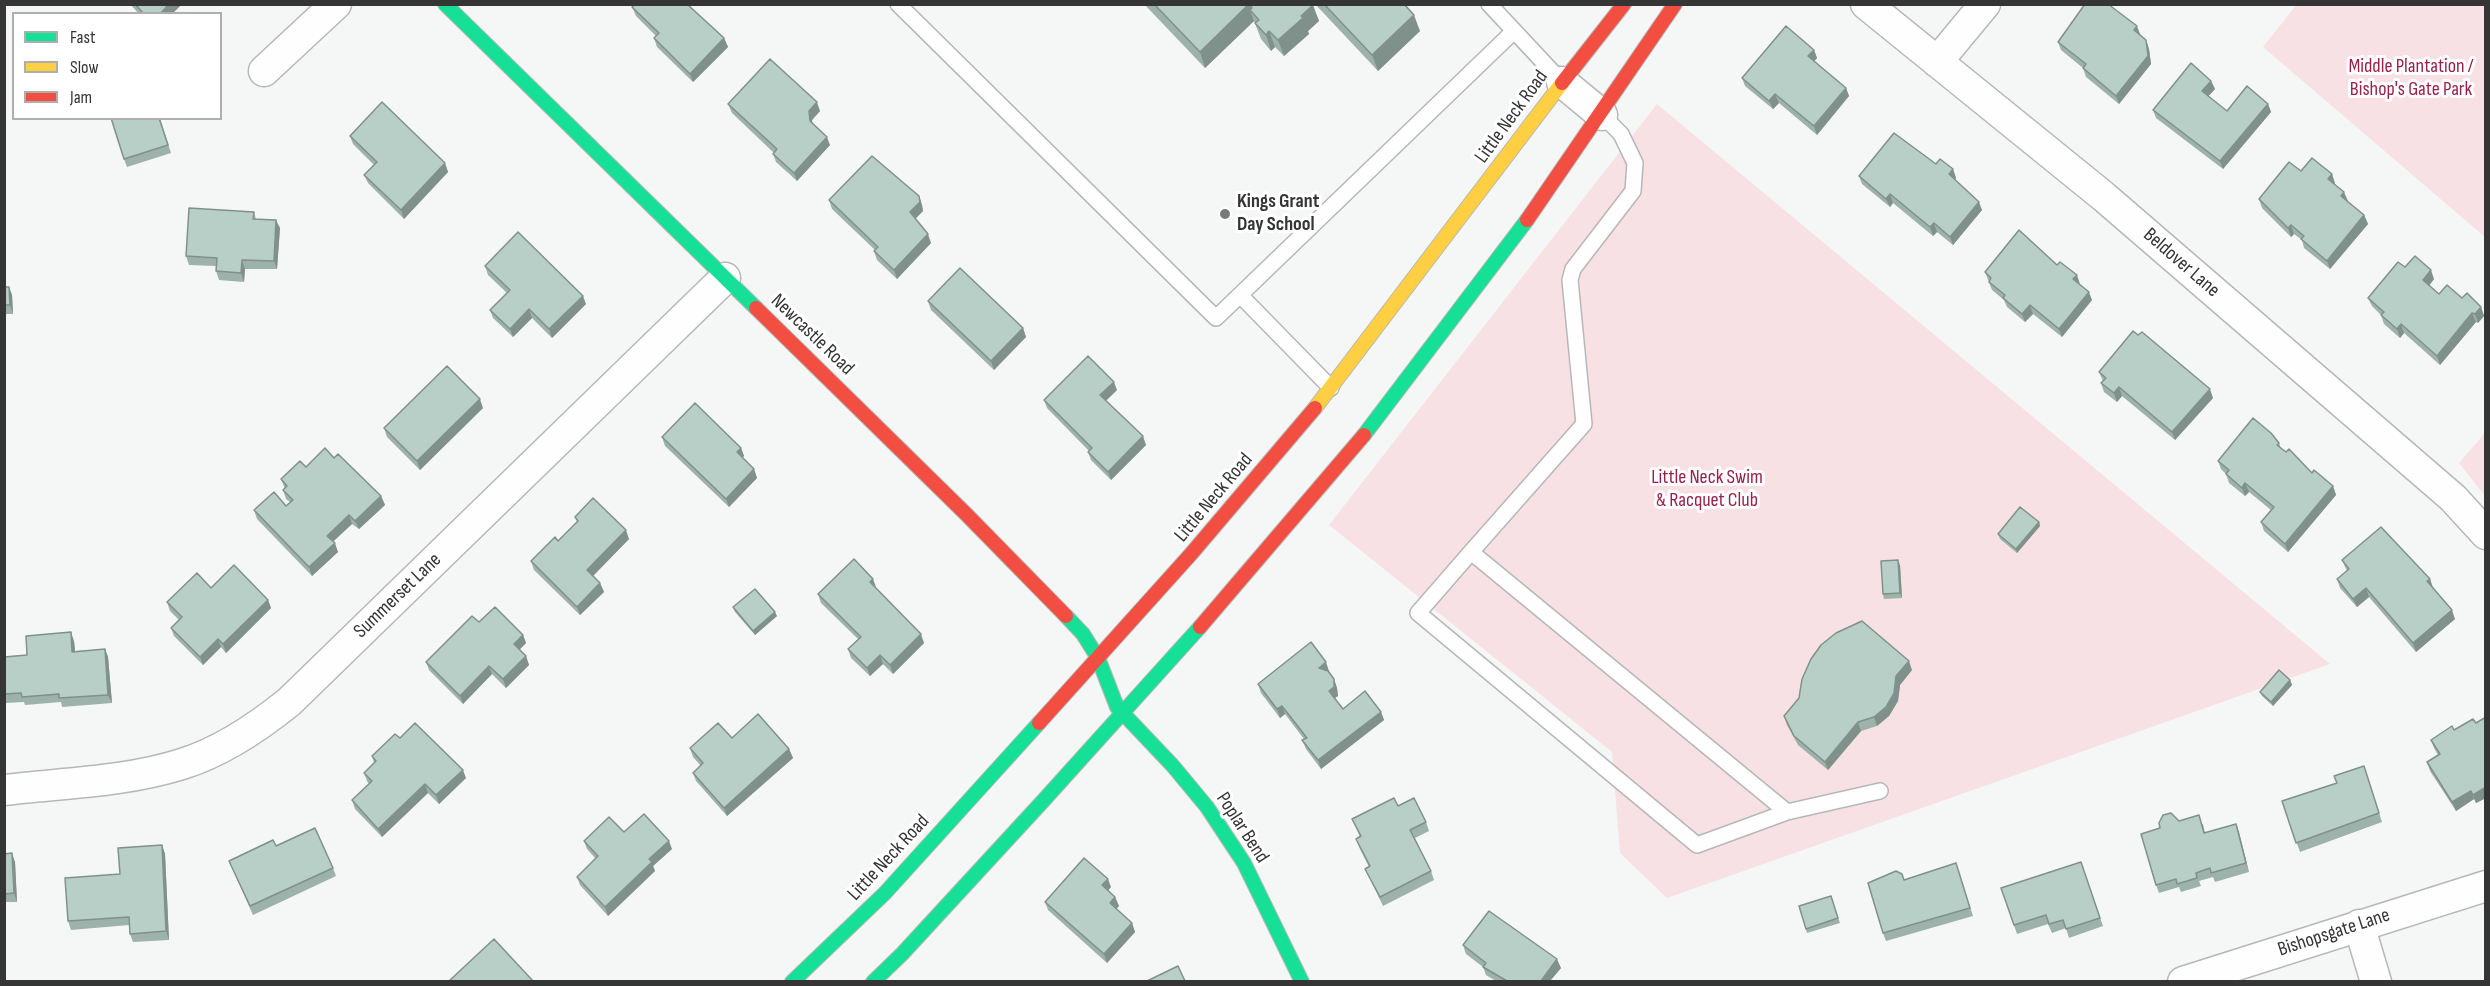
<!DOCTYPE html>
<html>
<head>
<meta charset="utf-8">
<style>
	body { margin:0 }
	#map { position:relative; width:2490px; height:986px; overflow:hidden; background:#f5f7f6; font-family:"Sofia Sans Condensed",sans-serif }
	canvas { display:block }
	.frame { position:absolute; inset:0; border:6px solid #343534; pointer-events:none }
	.legend { position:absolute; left:12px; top:12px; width:210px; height:108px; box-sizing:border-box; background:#fff; border:2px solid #aeaeae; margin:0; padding:8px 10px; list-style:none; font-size:18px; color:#343534 }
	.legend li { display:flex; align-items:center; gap:12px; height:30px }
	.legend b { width:30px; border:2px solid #aeaeae }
</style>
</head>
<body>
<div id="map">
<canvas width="2490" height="986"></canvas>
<div class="frame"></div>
<ul class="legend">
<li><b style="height:8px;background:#16e098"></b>Fast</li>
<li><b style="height:8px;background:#ffcf43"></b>Slow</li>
<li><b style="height:8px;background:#f24e42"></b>Jam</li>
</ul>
</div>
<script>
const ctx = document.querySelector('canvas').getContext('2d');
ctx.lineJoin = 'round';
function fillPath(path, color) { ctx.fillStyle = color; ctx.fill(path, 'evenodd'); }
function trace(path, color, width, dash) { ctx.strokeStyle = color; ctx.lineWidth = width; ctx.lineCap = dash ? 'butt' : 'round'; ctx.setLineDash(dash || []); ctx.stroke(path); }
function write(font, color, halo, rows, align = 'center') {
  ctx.font = font + ' "Sofia Sans Condensed",sans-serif'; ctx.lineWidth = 6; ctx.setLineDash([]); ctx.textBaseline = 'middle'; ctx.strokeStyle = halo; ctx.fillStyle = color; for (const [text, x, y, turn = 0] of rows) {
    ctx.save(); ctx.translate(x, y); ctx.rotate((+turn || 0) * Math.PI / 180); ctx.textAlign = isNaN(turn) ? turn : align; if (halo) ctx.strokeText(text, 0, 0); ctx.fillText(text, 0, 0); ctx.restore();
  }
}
fillPath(new Path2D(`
	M2297,4l188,1v232l-222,-190z
	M1657,104l673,560 -663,234 -47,-45 -8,-101 -283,-227z
	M2485,433v63l-26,-33z`), '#f8e1e4');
const lane = new Path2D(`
	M898,4l318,314 298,-287
	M1489,4l73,78
	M1602,115l19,19 14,29 -2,28 -60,78 -3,11 14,144 -113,128 316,260 93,-21
	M1240,295l91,93
	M1471,552l-53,61 279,232 90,-33`);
const street = new Path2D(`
	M1866,4l237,192 350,302 33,36
	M1937,62l48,-58
	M264,71l72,-67
	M1562,82l40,33
	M4,790c60,-7 121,-8 178,-26 39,-12 76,-37 107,-62l436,-424
	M2359,925l17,57
	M2183,982l303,-96`);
const fast = new Path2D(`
	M445,4l311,304
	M1364,435l163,-215
	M1066,616l17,18 15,24 19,49 56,59 34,41 37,56 58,119
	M792,982l93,-89 154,-170
	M873,982l29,-28 141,-153 157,-174`);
const slow = new Path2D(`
	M1315,408l247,-325`);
const jam = new Path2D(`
	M1562,83l62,-79
	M1527,220l148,-216
	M756,308l211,207 99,101
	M1200,627l164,-192
	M1039,723l152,-169 124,-146`);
trace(lane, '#b6b8b7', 18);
trace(street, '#b6b8b7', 33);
trace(fast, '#b6b8b7', 16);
trace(slow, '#b6b8b7', 16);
trace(jam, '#b6b8b7', 16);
trace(lane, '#fefefe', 15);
trace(street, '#fefefe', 30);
trace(fast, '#16e098', 14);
trace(slow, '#ffcf43', 14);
trace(jam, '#f24e42', 14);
fillPath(new Path2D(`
	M130,4h49l1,2 -8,8h-33z
	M1144,4h168l7,17 -11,10 1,3 -25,22 -9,-9 -4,4 -10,-12 -7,-18 -49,47z
	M1315,4h89l16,27 -42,40z
	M632,7l92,31 4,9 -35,35 -36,-35 -3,-9 2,-2 -20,-20z
	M2140,34l6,6 3,9 2,15 -32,40 -33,-27 -3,-9 -22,-18 -3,-8z
	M1814,50l3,8 -3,3 32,27 3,8 -32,39 -38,-32 -6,6 -28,-23 -3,-8z
	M2211,81l4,8 -7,7 19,15 41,-7 3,8 -48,57 -67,-51 -3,-8z
	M728,104l92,7 -8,9v3l18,22 -33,36 -21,-19 -3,-8 1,-1 -42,-40z
	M160,118l11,35 -44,14 -3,-8z
	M350,136l95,27 3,9 -44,47 -36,-36 -4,-8 10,-10 -21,-21z
	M1936,164l17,5 3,9 -1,1 27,31 -29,35 -16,-13 -4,4 -40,-33 -3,4 -28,-23 -3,-8z
	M2301,171l31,3 2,10 13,17 17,14 4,9 -38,45 -26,-21 -2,-8 -8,-6 -3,3 -29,-29 -3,-9z
	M919,196l3,9 1,6 -8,8 16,24 -34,36 -20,-19 -3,-9 1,-1 -43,-41 -3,-9z
	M254,212l2,7 24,9 -3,41h-32l-1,13 -25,-2 -3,-9v-5l-27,-1 -3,-9z
	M2057,265l22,19 13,16 -30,37 -29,-23 -8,8 -18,-15 -3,-7 -12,-10 -7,-18z
	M485,266l101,38 -34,34 -20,-20 -19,19 -20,-19 -3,-8 17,-17 -19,-18z
	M2405,267l29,12 -5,7 10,8 23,4 19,9 3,9 -6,7 -2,-1 -36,43 -36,-32 -4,5 -16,-14 -3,-9 -9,-9 -4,-8z
	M4,287h5l3,8 1,19h-9z
	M928,301l95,27 3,9 -32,33 -63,-60z
	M2138,335l75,63 -38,42 -53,-44 -5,6 -13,-10 -3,-9 2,-2 -4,-9z
	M1117,390l-11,11 40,44 -35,35 -20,-20 -3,-8 1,-1 -42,-43 -3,-8z
	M483,408l-63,62 -33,-33 -3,-9z
	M662,437l79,11 3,8 -2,2 12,11 3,9 -28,29 -64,-61z
	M2279,443l2,5 31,25 21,13 3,9 -48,57 -24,-21 -3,-9 10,-12 -22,-18 -4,4 -16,-13 -3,-9 -5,-5 -3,-8z
	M334,458l47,38 4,9 -26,24 -7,-5 -19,18 5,10 -26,24 -55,-57 -3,-9 32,-4 4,-4 -4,-3 -3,-9 2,-1 -4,-10 25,-12z
	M575,517l54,22 -36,37 7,7 4,9 -24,23 -46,-45 -3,-9 27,-20 19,-19z
	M2039,522l1,4 -23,27 -17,-14 -2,-5z
	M2342,560l88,19 3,9 22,31 -39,33 -47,-55 -12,10 -17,-19 -3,-9 10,-8z
	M1900,565l2,33 -18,1 -1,-5z
	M211,588l57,12 3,8 -45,45 -5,-6 -18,18 -29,-29 -3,-8 8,-8 -9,-9 -3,-9z
	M876,588l48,55 -31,31 -10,-10 -13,12 -19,-18 -3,-9 10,-10 -37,-36 -3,-9z
	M733,607l44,9 -22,19 -20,-23z
	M479,622l44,13 3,8 -7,7 7,6 3,9 -23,23 -14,-14 -29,30 -34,-34 -3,-8z
	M74,641l1,10 30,-2 3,8 4,46 -50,4 -1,-5 -36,3 -1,-3 -18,1 -2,-5v-41l23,-2z
	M1912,670l-12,15 -2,16 -9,15 -12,10 -16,5 -33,39 -30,-25 -11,-20 -3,-9 15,-18z
	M1329,671l5,8 3,9 1,8 -4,2 9,11 38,3 3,8 -63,49 -15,-20 -4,-9 2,-1 -19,-25 -5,4 -19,-25 -3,-9z
	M2290,680l2,5 -19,21 -11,-10 -2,-4z
	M2486,717v81l-10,5 -2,-4 -18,12 -26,-40 -3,-9 11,-7 -4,-7 -3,-8 45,-17z
	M400,738l66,40 -27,26 -11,-11 -46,44 -27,-28 -3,-9 17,-16 -2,-3 -3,-8 10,-10 -2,-7z
	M690,748l99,1 4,9 -66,58 -31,-35 -3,-8 8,-7 -8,-9z
	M2367,775l15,47 -82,30 -18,-51z
	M1398,806l28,16 3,9 -14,7 16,33 3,9 -51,26 -14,-29 -4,-8 4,-2 -10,-20 -3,-8 4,-2 -8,-18z
	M2179,821l24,3 2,9 31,-9 13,48 -34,10 -2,-5 -14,4 2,5 -20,6 -2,-5 -20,6 -3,-8 4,-57z
	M624,832l48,17 -19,17 2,5 -47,45 -28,-31 -3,-8 19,-18 -9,-10 -3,-8z
	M162,845l3,9 4,86 -36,2 -3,-8 -1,-9 -58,5 -3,-9 52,-47z
	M276,846l57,22 3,8 -83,39 -24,-54z
	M4,854l11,8 2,40h-13z
	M2081,862l22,64 -34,12 -3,-10 -14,5 -4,-9 -31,10 -16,-46z
	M1959,872l14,44 -87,25 -3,-8 21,-53z
	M1111,887l-3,3 7,7 4,9 -3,3 16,14 3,9 -28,31 -59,-53 -3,-8z
	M1831,896l9,27 -33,10 -8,-27z
	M1463,945l98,23 -11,13h-54l-10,-6 -3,-8 -17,-13z`), '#9db2aa');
fillPath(new Path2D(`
	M169,4h10l1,2 -8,8h-12z
	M1249,4l3,9 -2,-3 4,11 -49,47 -5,-16z
	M1313,5l6,16 -11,10 1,3 -25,22 -6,-16z
	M1414,15l6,16 -42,40 -6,-16z
	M2137,26l3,8 -3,4 -3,-8z
	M1269,31l6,16 -4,4 -5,-16z
	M724,38l4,9 -35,35 -3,-8z
	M2146,40l3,9 2,15 -32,40 -3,-8z
	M1814,50l3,8 -6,7 -3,-9z
	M2211,81l4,8 -10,11 -3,-9z
	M1846,88l3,8 -32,39 -3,-9z
	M1775,94l4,9 -6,6 -4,-8z
	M817,102l3,9 -8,9 2,10 -4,-9 -1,-10z
	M2268,104l3,8 -48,57 -3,-8z
	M827,137l3,8 -33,36 -3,-8z
	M445,163l3,9 -44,47 -3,-9z
	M1953,169l3,9 -4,4 -3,-8z
	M2332,174l3,9 -3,4 -4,-8z
	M2344,192l4,9 -4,4 -3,-9z
	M1890,194l3,9 -3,4 -4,-8z
	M919,196l3,9 1,6 -10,10 -3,-9z
	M1979,202l3,8 -29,35 -3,-8z
	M2364,215l4,9 -38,45 -3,-8z
	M276,220l4,8 -3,41 -3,-8z
	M1934,223l3,9 -4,4 -3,-9z
	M2291,225l3,9 -3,3 -3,-9z
	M928,234l3,9 -34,36 -3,-9z
	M242,260l3,9 -1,13 -3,-9z
	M2431,270l3,9 -8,10 -3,-9z
	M2077,275l3,9 -7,-5z
	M9,287l3,8 1,19 -3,-9z
	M2089,292l3,8 -30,37 -3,-8z
	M583,296l3,8 -34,34 -3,-9z
	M2030,305l3,9 -8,8 -3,-8z
	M2481,307l3,9 -6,7 -3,-9z
	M529,309l3,9 -19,19 -3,-8z
	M2472,313l4,9 -36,43 -3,-9z
	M2401,324l3,9 -4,5 -3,-9z
	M1023,328l3,9 -32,33 -3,-9z
	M1114,382l3,8 -14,13 -3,-8z
	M2119,387l3,9 -5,6 -3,-9z
	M2210,389l3,9 -38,42 -3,-8z
	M480,399l3,9 -63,62 -3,-9z
	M1143,436l3,9 -35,35 -3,-8z
	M741,448l3,8 -4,5 -3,-9z
	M754,469l3,9 -28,29 -3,-8z
	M2245,483l4,9 -4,4 -3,-8z
	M2333,486l3,9 -48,57 -3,-8z
	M381,496l4,9 -26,24 -4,-8z
	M349,515l3,9 -22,20 -3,-8z
	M2039,522l1,4 -23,27 -1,-4z
	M626,530l3,9 -39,40 -3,-9z
	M335,543l3,9 -26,24 -3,-9z
	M1898,560l2,5 2,33 -2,-5z
	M873,579l3,8 -6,-5z
	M2430,579l3,9 -3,2 -3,-9z
	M600,583l4,9 -24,23 -3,-8z
	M2366,588l3,9 -12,10 -4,-8z
	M268,600l3,8 -45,45 -3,-9z
	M2452,610l3,9 -39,33 -3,-9z
	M775,612l2,4 -22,19 -2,-4z
	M71,632l3,9 2,19 -4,-8z
	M921,634l3,9 -31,31 -3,-9z
	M523,635l3,8 -9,9 -3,-8z
	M218,639l3,8 -18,18 -3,-8z
	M105,649l3,8 4,46 -4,-8z
	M880,655l3,9 -13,12 -3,-8z
	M526,656l3,9 -23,23 -3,-9z
	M1909,661l3,9 -12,15 -2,16 -9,15 -12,10 -3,-9 22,-41z
	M1326,662l3,9 -6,5 -4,-8z
	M489,666l3,8 -29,30 -3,-8z
	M1334,679l3,9 1,8 -6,4 -3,-9z
	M2290,680l2,5 -19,21 -2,-4z
	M1282,706l3,8 -5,4 -3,-9z
	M1381,712l3,8 -63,49 -3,-9z
	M1858,722l3,9 -33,39 -3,-8z
	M789,749l4,9 -66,58 -3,-8z
	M463,770l3,8 -27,26 -3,-9z
	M425,784l3,9 -46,44 -4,-8z
	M2486,787v11l-10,5 -3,-8z
	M2471,791l3,8 -18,12 -4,-9z
	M2236,824l3,8 10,40 -3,-9z
	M669,841l3,8 -19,17 2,5 -47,45 -3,-9 44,-48z
	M162,845l3,9 4,86 -3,-9z
	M12,853l3,9 2,40 -3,-9z
	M1108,879l3,8 -6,7 -3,-9z
	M1115,897l4,9 -6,6 -3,-9z
	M1132,923l3,9 -28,31 -3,-9z
	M1557,959l4,9 -11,13h-9z`), '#80918b');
const building = new Path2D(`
	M135,4h34l-9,10h-16z
	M635,4h52l37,34 -34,36 -36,-36 5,-5 -27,-26z
	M1154,4h95l-49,48z
	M1249,4h63l1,1 -12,11 2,2 -25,22 -9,-9 -3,4 -11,-12 4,-3 -9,-10 2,-2z
	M1324,4h80l10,11 -42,40z
	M2085,4h23l29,22 -3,4 12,10 2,16 -32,40 -33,-28 3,-4 -28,-22z
	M1786,26l28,24 -6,6 38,32 -32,38 -39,-32 -6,7 -27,-23z
	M770,59l47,43 -8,9 1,10 17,16 -33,36 -21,-19 4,-5 -49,-45z
	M2191,63l20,18 -9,10 25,20 20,-25 21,18 -48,57 -67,-51z
	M382,102l63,61 -44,47 -37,-35 13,-13 -27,-26z
	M111,118h48l9,27 -44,14z
	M1894,133l42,31 4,-5 13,10 -4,5 30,28 -29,35 -16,-14 -4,4 -40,-33 -4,5 -27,-23z
	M872,156l47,40 1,6 -10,10 18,22 -34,36 -20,-19 4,-4 -49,-47z
	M2312,158l20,16 -4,5 16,13 -3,4 23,19 -37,46 -26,-22 3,-3 -13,-11 -3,3 -29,-29 30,-37 12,9z
	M189,208l65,4 -1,7 23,1 -2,41 -32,-1 -1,13 -25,-2 1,-13 -31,-2z
	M2019,230l38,35 3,-3 17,13 -4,4 16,13 -30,37 -29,-24 -8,9 -19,-16 2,-3 -16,-13 2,-4 -6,-6z
	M518,232l65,64 -34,33 -20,-20 -19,20 -20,-19 20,-20 -25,-24z
	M2415,256l16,14 -8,10 16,14 8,-9 15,13 5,-5 14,14 -6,7 -3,-1 -35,43 -36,-32 -4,5 -16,-14 3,-3 -16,-14 30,-36 7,5z
	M960,268l63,60 -32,33 -63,-60z
	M4,287h5l1,18h-6z
	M2133,331l5,4 4,-3 68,57 -38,43 -53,-45 -5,6 -13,-10 5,-5 -7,-6z
	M1088,356l26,26 -14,13 43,41 -35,36 -20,-20 4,-4 -48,-48z
	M447,366l33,33 -63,62 -33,-33z
	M695,403l46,45 -4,4 17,17 -28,30 -64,-62z
	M2253,418l18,15 8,10 -2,2 9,7 3,-3 23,24 2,-3 19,16 -48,58 -24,-22 13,-15 -29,-24 -3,5 -16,-14 3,-4 -11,-9z
	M325,448l9,10 4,-4 43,42 -26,25 -6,-6 -22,21 8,7 -26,24 -55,-57 20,-18 12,14 7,-6 -10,-10 4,-4 -6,-7 19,-18 6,6z
	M593,498l33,32 -39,40 13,13 -23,24 -46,-46 24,-24 3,4 20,-20 -3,-4z
	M2020,507l19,15 -23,27 -18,-15z
	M2381,527l49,52 -3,2 25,29 -39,33 -47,-55 -13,11 -16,-20 12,-10 -7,-9z
	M854,559l19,20 -3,3 51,52 -31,31 -10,-10 -13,13 -19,-19 13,-12 -43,-43z
	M1898,560l2,33 -17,1 -2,-33z
	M234,565l34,35 -45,44 -5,-5 -18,18 -29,-29 11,-11 -15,-15 30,-29 14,15z
	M755,589l20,23 -22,19 -20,-24z
	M495,607l28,28 -9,9 12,12 -23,23 -14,-13 -29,30 -34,-34 46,-46 7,6z
	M1862,621l47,40 -13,15 -2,17 -8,14 -12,10 -16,5 -33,40 -31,-26 -10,-20 15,-18 3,-19 9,-20 10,-14 15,-12z
	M71,632l1,20 33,-3 3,46 -49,3v-4l-37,3 -1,-4 -17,1v-37l23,-2 -1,-19z
	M1311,642l15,20 -7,6 9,3 6,8v8l-5,4 14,18 22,-18 16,21 -63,48 -16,-20 5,-2 -25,-32 -5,3 -19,-25z
	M2279,670l11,10 -19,22 -11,-10z
	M758,714l31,35 -65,59 -31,-35 10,-10 -13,-15 28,-25 14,15z
	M2486,717v70l-13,8 -2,-4 -19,11 -25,-40 13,-8 -9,-14 21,-14 2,4 19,-11 3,4z
	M415,723l48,47 -27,25 -11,-11 -47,45 -26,-29 20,-19 -8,-8 12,-12 -4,-5 23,-22 5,4z
	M2364,766l15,47 -83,30 -14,-42 55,-18 -3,-7z
	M1394,798l4,8 16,-8 12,24 -16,8 21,41 -51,26 -15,-28 5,-3 -14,-27 5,-3 -9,-17z
	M2171,813l8,8 20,-6 5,18 32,-9 10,39 -35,10 -1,-5 -14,5 1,5 -20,6 -1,-5 -20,6 -15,-51 19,-6 -1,-5 4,-8z
	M644,814l25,27 -20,18 3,3 -47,45 -28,-30 21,-21 -14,-15 25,-24 15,15z
	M315,828l18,40 -83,38 -21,-45 44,-21 3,6z
	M162,845l4,86 -36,3 -1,-17 -61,4 -3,-43 55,-4 -2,-26z
	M12,853l2,40 -10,1v-40z
	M1084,858l24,21 -6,6 13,12 -5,6 22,20 -28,31 -59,-52z
	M2081,862l19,56 -34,11 -3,-9 -14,4 -3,-9 -32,10 -13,-37z
	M1956,863l14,45 -87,25 -15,-50 28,-12 6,3 2,6z
	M1831,896l7,22 -32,11 -7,-23z
	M1489,911l68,48 -16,22h-34l-24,-14 3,-4 -23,-18z
	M494,939l39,42h-84z
	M1178,966l7,15h-38z`);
fillPath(building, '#b7cfc6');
trace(building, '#80918b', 1.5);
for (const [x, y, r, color] of [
	[1225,214,6,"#787978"]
]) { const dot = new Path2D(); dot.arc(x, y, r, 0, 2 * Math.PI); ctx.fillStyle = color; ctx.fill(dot); trace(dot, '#fff', 2); }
write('20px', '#992147', '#fff', [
	["Middle Plantation /",2411,67],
	["Bishop's Gate Park",2411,90],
	["Little Neck Swim",1707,478],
	["& Racquet Club",1707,501]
]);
write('20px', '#343534', '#fff', [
	["Little Neck Road",1512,117,-54],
	["Beldover Lane",2181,263,41],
	["Newcastle Road",812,335,44],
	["Little Neck Road",1214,498,-50],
	["Summerset Lane",398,596,-44],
	["Poplar Bend",1242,828,57],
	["Little Neck Road",889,858,-47],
	["Bishopsgate Lane",2334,933,-18]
]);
write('bold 20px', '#343534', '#fff', [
	["Kings Grant",1237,202],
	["Day School",1237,225]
], 'left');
</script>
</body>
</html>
